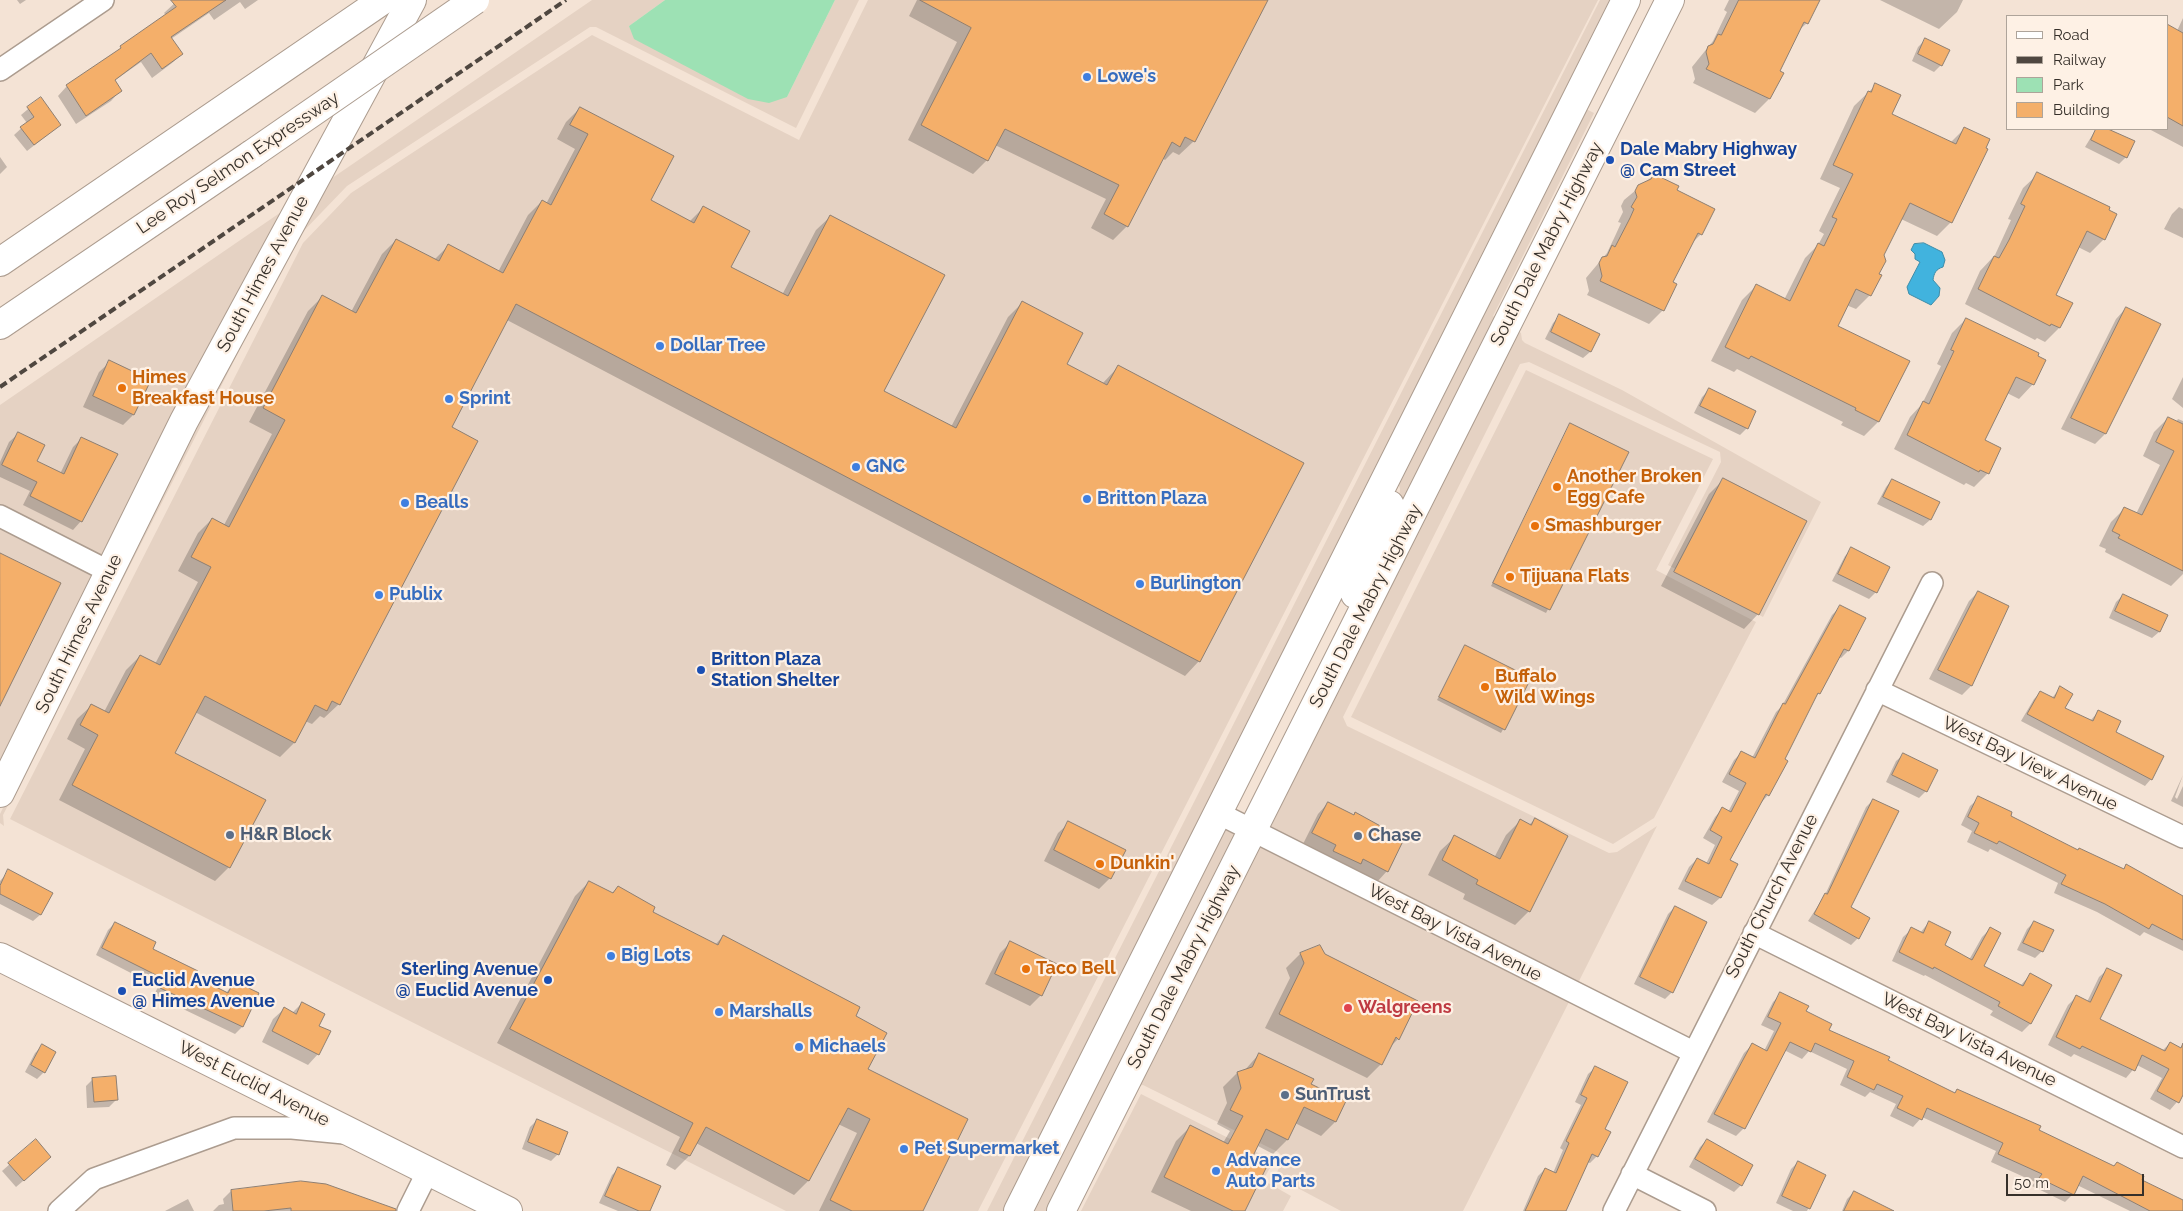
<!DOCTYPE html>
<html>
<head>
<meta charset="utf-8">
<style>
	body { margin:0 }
	#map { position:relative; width:2183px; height:1211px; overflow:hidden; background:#f4e3d5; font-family:Raleway,sans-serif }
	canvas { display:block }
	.legend { position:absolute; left:2006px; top:15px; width:162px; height:115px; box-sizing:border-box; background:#fef1e5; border:1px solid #aea49a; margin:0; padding:6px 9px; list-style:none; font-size:15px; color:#36302a }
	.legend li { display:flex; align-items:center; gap:10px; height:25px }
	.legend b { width:25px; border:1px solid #aea49a }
	.scale { position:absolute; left:2006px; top:1174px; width:138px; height:22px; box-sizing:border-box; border:2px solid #36302a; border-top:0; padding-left:6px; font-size:15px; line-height:18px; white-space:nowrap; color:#36302a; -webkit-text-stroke:4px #fef1e5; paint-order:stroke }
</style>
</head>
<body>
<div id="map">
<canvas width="2183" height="1211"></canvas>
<ul class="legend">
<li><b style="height:6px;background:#fff"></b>Road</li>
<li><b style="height:6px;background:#4f4740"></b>Railway</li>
<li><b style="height:14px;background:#9de1b4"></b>Park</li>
<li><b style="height:14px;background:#f4af6a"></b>Building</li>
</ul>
<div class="scale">50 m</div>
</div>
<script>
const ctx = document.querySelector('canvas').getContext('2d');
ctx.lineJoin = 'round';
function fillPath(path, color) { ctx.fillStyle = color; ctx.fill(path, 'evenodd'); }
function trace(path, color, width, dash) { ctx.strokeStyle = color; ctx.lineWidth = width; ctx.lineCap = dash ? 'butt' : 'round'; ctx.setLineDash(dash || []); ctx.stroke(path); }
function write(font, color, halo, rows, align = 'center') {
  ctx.font = font + ' Raleway,sans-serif'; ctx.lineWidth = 4.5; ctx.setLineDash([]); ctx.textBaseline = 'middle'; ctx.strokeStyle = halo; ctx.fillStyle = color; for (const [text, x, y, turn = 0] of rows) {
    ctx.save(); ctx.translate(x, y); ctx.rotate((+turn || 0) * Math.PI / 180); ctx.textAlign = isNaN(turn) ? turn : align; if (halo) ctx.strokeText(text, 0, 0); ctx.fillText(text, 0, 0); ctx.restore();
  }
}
fillPath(new Path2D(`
	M592,0h73l-36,26 158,71 48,-97h24l-63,128 -200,-101h-6l-243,159 -51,53 -293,576 1,11 -4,-3v-9l192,-389 130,-240z
	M868,0h730l-620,1211h-192l-776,-392 293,-576 48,-50 241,-158 207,105z
	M1600,0h15l-608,1211h-20z
	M1582,107l12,6 -101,203 5,4 -100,196 2,-27 -3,-12z
	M287,208l-181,351 -106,-55v-99z
	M1515,329l6,4 1,7 3,3 97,47 199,112 -58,115 -95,-52 53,-103 -1,-10 -191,-90 -9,2 -177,353 4,9 262,127 8,-1 40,-26 -79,157 -312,-158z
	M1526,370l187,89 -57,111 100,52 -102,196 -41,26 -262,-127z
	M0,528l97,50 -97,193z
	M1221,827l18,9 -188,375h-23z
	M1256,844l313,158 -106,209h-122l-66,-35 7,-14v-6l-4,-4 -135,-67 -5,1z
	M1141,1094l133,67 -11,19 28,16 -8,15h-202z`), '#e5d2c3');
fillPath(new Path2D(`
	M665,0h170l-48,97 -18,6 -21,-4 -114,-60 -5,-13z`), '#9de1b4');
const water = new Path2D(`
	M1924,243l18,9 3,8 -2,7c-7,2 -9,6 -10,13l7,8 -1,8 -8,9 -22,-11 -2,-7 13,-25 -5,-3v-5l-4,-4 3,-6z`);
fillPath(water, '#41b3de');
trace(water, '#3e8ca8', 1);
fillPath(new Path2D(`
	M17,0h9l-6,4z
	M178,0h80l-13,9 -5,-7 -26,18 -5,-7 -38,26 11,15 -10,9 -20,15 -11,-16 -27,19 6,10 -9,10 -35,23 -18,-28 9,-10 46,-30 53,-41 -2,-2z
	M917,0h349l-72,141 -15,14 -6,-3 -8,8 -3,-2 -35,68 -14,14 -22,-12 15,-29 -111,-54 -8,15 -14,14 -65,-34 49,-98 -48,-26z
	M1729,0h90l-12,23 -10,9 -19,39 -9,28 -14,14 -62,-30 2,-4 -3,-12 21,-26 14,-29 -3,-2z
	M1880,0h83l-6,12 -18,17z
	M2183,18v129l-34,-18h18v-104l10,6z
	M1925,40l16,25 -7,7 -22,-11 6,-14z
	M1876,85l14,30 60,28 15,-15 20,21 -34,73 -14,14 -36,-17 -18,36 -13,40 -14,14 -10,-4 -10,21 72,35 -30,61 -14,14 -23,-11 2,-3 -106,-53 -3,3 -23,-11 31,-61 14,-14 28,14 21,-42 13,-13 6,-11 -5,-3 21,-43 -20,-9 34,-73z
	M40,99l20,26 -33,26 -13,-16 13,-12 -6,-8z
	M580,108l69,93 40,21 14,-14 26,59 53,28 34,-65 15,-14 52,176 68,35 57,-110 14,-14 43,62 37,19 16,-17 81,294 -14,15 -678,-356 -57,108 -111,276 -15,14 -4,-2 -8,8 -7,-3 -11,22 -14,14 -85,-45 -21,41 55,114 -14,14 -156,-81 26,-51 -18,-10 10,-20 15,-14 12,7 22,-42 14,-14 15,8 43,-82 -20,-11 20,-38 14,-14 12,6 48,-91 -23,-12 59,-111 14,-14 29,15 31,-58 14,-14 38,20 15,-15 49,27 30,-57 14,-14 4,3 29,-55 -18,-10 9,-17z
	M2096,129h9l28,13 -7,15 -7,7 -34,-17z
	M0,157l7,10 -7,7z
	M2038,174l66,65 -14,14 -12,-6 -23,48 16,8 -12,25 -14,14 -8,-4 -2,2 -70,-36 15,-33 15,-16 16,-35 -3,-1 15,-31z
	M1654,175l21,15 26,44 -10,10 -19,39 -9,27 -14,14 -62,-29 2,-4 -3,-13 21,-25 9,-19 5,-11 -3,-1 5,-10 -2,-6 3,-6z
	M2179,207l4,2v29l-19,-9 8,-15z
	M2126,308l33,17 -54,109 -10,10 -34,-15 55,-110z
	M1560,316l38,19 -8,17 -7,6 -38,-19 8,-16z
	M1966,319l78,42 -11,23 -14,15 -12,-6 -23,48 4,32 -14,14 -8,-4 -2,2 -70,-36 16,-32 12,-13 19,-38 -4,-2 15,-31z
	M110,362l23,53 -10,10 -40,-18 16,-35z
	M2183,377v31l-11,-9z
	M1709,390l38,38 -7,7 -46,-22 8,-16z
	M2168,418l8,4 2,-3 5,2v153l-12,12 -66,-34 1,-3 -7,-3 12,-24 14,-14 11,6 24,-49 -17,-9 11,-24z
	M1571,425l57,27 -82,161 -55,-27z
	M18,434l18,27 24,13 13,-27 9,-9 -1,83 -8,9 -50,-25 7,-14 -30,-14v-15l9,-20z
	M1723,480l83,42 -48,92 -14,15 -83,-43 48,-92z
	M1892,480l38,40 -7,6 -46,-22 9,-17z
	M1852,549l24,43 -7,7 -37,-18 13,-25z
	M1978,592l-7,94 -9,9 -33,-16 40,-78z
	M2123,595l36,37 -7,6 -43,-20 7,-16z
	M1840,607l24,11 -16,33 -7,7 -3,-1 -19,36 -5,5 -31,62 -15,35 -7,8 -32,58 -9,37 -8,7 -34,-16 11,-22 8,-8 9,5 9,-19 -12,-7 12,-21 7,-8 6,3 11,-21 -17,-9 12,-22 8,-8 10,6 24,-46 6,-6 50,-91z
	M1466,646l64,33 -29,54 -64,-33z
	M2060,688l4,20 26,13 8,-9 53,67 -6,7 -124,-65 13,-22 7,-7 11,6z
	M1903,755l23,36 -7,7 -33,-16 10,-21z
	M2183,775l-8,22 2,2 6,-13v21l-12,-6z
	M1979,798l30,18 68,35 2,-2 44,21 4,-4 56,31v54l-39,-19 -4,4 -43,-24 -43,-19 4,-10 -68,-34 -2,3 -21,-10 5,-11 -11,-6 9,-19z
	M1873,800l-24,108 9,30 -7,7 -43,-24 16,-24 42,-90z
	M1328,803l25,13 3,-3 31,58 -10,11 -74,-38 15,-30z
	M1535,819l-6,92 -14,14 -52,-26 2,-5 -37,-19 12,-24 15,-14 39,21 12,-23 14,-14 9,4z
	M1069,823l41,55 -11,11 -55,-28 14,-28z
	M9,871l42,22 -11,22 -7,6 -33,-17v-23z
	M589,882l22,12 7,-7 33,25 64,33 8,-9 132,80 11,54 55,141h-102l38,-78 -19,-9 -30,57 -14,14 -98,-52 -7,13 -14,14 -9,-5 14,-28 -183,-94 78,-147z
	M1675,907l-3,85 -7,7 -31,-15 34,-70z
	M1929,922l14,24 26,14 13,-23 8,-8 -7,38 37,19 10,-11 20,11 -20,38 -8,8 -32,-17 3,-4 -68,-36 -1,1 -32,-15 11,-24 9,-8 8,4z
	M2034,922l8,29 -7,7 -18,-8 10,-21z
	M115,923l79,54 32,16 8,-10 24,11 -16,33 -7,7 -81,-39 4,-8 -62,-32 12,-25z
	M1010,943l31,52 -11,11 -45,-22 15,-31z
	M1300,954l24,1 74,84 -9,9 -8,16 -14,14 -102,-50 25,-50 -4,-10z
	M2108,969l-10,51 64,31 8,-8 13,7v45l-13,15 -20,-11 12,-21 -25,-13 -11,13 -52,-24 -3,3 -23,-12 20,-40 9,-9 10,6 12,-25z
	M1781,994l46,37 127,63 83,37 146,70v10h-53l-53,-26 -4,9 -8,8 -33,-16 3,-4 -44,-20 5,-11 -74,-34 -9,10 -23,-11 6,-12 -26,-12 -5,5 -25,-12 7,-16 -38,-18 -7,8 -18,-9 -40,78 -8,8 -29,-14 37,-69 8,-8 12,6 10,-20 -13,-6 12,-23z
	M302,1003l16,51 -10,11 -46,-23 11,-23 11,-10 8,4z
	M42,1046l2,26 -7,7 -12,-7 10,-19z
	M1259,1054l51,31 34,17 -9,20 -14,14 -26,-13 -8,17 -14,14 -17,-9 -5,12 -7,54h-53l-40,-19 25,-51 14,-14 33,16 7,-12 -13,-7 10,-21 -4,-16 14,-14 7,-2z
	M1595,1068l8,61 -6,27 -7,7 -3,-1 -29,49h-35l15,-35 7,-7 8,4 10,-23 -3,-2 21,-43 -6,-3 13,-28z
	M93,1079l23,21 -7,7 -22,1 -1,-22z
	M537,1120l21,34 -7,7 -29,-12 8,-22z
	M1707,1140l34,45 -7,7 -45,-25 11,-20z
	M36,1141l7,23 -27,23 -14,-16z
	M1798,1162l27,13 -18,36h-14l-17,-8 15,-34z
	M619,1168l30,43h-31l-19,-8 13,-28z
	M231,1191l143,20h-161l6,-6 5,-1 -1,-5z
	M1854,1192l18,19h-30l5,-12z
	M188,1199l6,12h-29z`), '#0003');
const building = new Path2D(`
	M171,0h55l-55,37 12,17 -21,15 -11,-16 -36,27 7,11 -36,25 -20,-31 55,-37 -1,-2 56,-39z
	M920,0h348l-73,142 -10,-5 -5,10 -8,-5 -44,85 -24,-13 15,-29 -114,-56 -17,32 -67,-36 50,-97z
	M1739,0h81l-12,24 -4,-2 -24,49 4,2 -14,26 -64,-30 3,-5 -3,-12 2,-6 5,-2 5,-10 3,1z
	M2167,24l16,9v93l-16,-9z
	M1925,38l25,12 -8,16 -24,-12z
	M1875,83l26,12 -9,19 64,30 8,-17 26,12 -4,9 2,1 -36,74 -42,-20 -26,52 2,6 -7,13 3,1 -11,21 -15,-7 -18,37 72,35 -31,61 -24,-12 1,-2 -105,-52 -2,3 -24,-12 31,-63 34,17 28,-58 6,3 13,-27 -5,-2 21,-43 -20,-9 35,-74 3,1z
	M41,97l20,28 -27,20 -14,-18 14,-10 -7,-10z
	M580,107l94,49 -23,44 43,23 9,-17 47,25 -19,36 57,29 42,-81 115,60 -61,116 72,37 66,-127 61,32 -16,31 40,21 11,-20 186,98 -104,199 -684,-358 -64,123 26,14 -138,264 -8,-4 -5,10 -12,-6 -20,38 -90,-47 -30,57 91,47 -36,68 -158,-83 26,-50 -18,-10 11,-21 18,9 31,-58 20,10 51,-98 -20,-10 21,-39 17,9 56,-107 -22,-12 59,-113 34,18 40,-74 43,22 9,-17 55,29 39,-73 9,5 37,-71 -18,-9z
	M2096,129h12l27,12 -8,17 -36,-18z
	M2037,172l73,35 -1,3 8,4 -12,26 -18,-9 -31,64 17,8 -13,25 -9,-4 -1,2 -72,-37 16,-33 5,2 10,-18 16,-34 -4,-2z
	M1654,174l25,12 -2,4 38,19 -13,26 -4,-2 -25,49 4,2 -13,27 -64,-30 2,-5 -3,-13 3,-6 5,-1 5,-11 3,2 15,-29 4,-9 -3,-2 6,-10 -2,-6 3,-6 13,-6z
	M2126,307l35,17 -55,110 -35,-16z
	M1559,314l41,20 -9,18 -40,-20z
	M1966,318l73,35 -1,3 8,4 -12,25 -18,-8 -31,63 16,8 -12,26 -9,-4 -1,2 -72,-37 16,-34 6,3 25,-53 -3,-1z
	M109,360l42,20 -17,35 -41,-19z
	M1709,388l47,23 -8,18 -48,-23z
	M2168,417l15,7v147l-65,-33 2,-3 -8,-4 12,-24 18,8 32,-64 -18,-9z
	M1570,423l59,29 -79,158 -57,-27z
	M18,432l27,13 -8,16 27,13 17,-37 37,17 -36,68 -52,-26 7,-14 -35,-17z
	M1723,478l84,43 -48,94 -85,-43z
	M1892,479l48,23 -9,18 -48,-23z
	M1851,547l39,20 -13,26 -39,-19z
	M0,553l61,30 -61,123z
	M1978,591l31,15 -37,80 -34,-16z
	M2123,594l45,21 -8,17 -45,-21z
	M1840,605l26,13 -17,33 -5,-2 -24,45 -2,-1 -33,66 3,2 -19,35 -3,-2 -36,66 8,4 -17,34 -36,-17 12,-23 12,6 13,-27 -12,-7 12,-23 9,5 15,-29 -17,-9 12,-23 14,7 28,-55 2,1z
	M1465,645l66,33 -26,52 -66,-33z
	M2060,686l13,8 -8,14 28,13 5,-11 23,11 -5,11 48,24 -12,24 -125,-66 13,-23 14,7z
	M1903,753l35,17 -11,22 -35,-17z
	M1978,796l34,16 -1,4 67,34 1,-2 45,21 2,-5 57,32v44l-31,-16 -3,5 -44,-25 -44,-20 5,-9 -67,-34 -2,3 -23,-11 5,-10 -11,-6z
	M1873,799l26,12 -48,96 19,11 -11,21 -45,-25 11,-21 2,1z
	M1328,802l26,13 1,-3 49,27 -16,33 -25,-13 -2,5 -28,-13 3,-6 -24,-12z
	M1535,818l33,18 -38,76 -54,-28 2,-4 -36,-20 12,-25 46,24 20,-40 11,6z
	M1068,821l58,29 -15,29 -57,-29z
	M8,869l45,24 -12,22 -41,-21v-8z
	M589,881l24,12 5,-7 37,21 -2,5 65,33 5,-10 137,72 -4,9 31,17 -19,36 100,50 -45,92h-71l-22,-11 40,-81 -22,-11 -39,73 -103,-54 -16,29 -11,-5 14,-28 -183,-94z
	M1675,906l32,16 -34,71 -33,-16z
	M1929,921l22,11 -6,13 27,15 18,-33 11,6 -17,33 39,20 7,-13 22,12 -21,39 -33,-18 2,-4 -66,-35 -1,2 -34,-17 12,-25 12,6z
	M2034,921l20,9 -11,22 -20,-9z
	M115,922l41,20 -3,7 45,22 -2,6 32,16 6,-12 25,12 -16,34 -83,-39 4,-9 -62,-31z
	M1010,941l47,23 -15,32 -47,-22z
	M1320,945l5,9 93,47 -19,39 -3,-3 -14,28 -103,-51 25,-51 -4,-10z
	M2107,968l15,7 -22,44 65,32 5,-9 11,6 2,-5v52l-4,8 -22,-12 12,-22 -27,-14 -7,16 -53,-25 -2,3 -24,-12 20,-42 14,7z
	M1780,992l29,14 -3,5 26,13 -3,6 61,27 -2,3 67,33 2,-4 84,37 -2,4 75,36 3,-4 27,14 -2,4 41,20v11h-33l-67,-35 -9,19 -35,-17 3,-4 -44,-20 5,-11 -76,-35 -5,12 -25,-12 6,-12 -26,-12 -3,6 -27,-13 7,-16 -39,-18 -4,9 -21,-10 -45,87 -31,-15 38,-71 15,8 14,-28 -13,-6z
	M302,1002l23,12 -6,12 12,5 -12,24 -47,-24 12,-24 12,7z
	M42,1044l14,8 -11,21 -14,-8z
	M1259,1053l55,26 -3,5 35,17 -10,21 -32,-15 -16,33 -22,-11 -13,27 15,8 -23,47h-12l-69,-34 26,-52 38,19 15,-28 -13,-6 11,-22 -4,-16 15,-5z
	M1595,1066l33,16 -23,47 6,3 -13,25 -6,-3 -26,57h-41l20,-43 11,5 13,-30 -3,-2 21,-43 -6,-3z
	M116,1076l2,24 -24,2 -2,-24z
	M537,1119l31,13 -9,23 -31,-13z
	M36,1139l15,18 -27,24 -16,-18z
	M1707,1139l46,26 -11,21 -47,-27z
	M1798,1161l28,14 -16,34 -28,-13z
	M618,1167l43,19 -11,25h-11l-34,-15z
	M301,1181l25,3 70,25v2h-105v-3l-27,3h-31l-2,-21z
	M1854,1191l40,20h-50z`);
fillPath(building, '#f4af6a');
trace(building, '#8e7f72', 1);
const street = new Path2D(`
	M0,70l103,-70
	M0,516l110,56
	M1877,690l306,147
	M1218,813l475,239
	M1754,933l429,214
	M1632,1174l73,37
	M59,1211l35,-32 140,-51h58l52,5
	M408,1211l20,-40
	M1614,1211l318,-628`);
const secondary = new Path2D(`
	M0,793l184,-372 228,-421
	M0,957l508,254`);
const primary = new Path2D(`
	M1355,594l5,-18 29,-61 1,-10
	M1018,1211l608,-1211
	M1061,1211l609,-1211`);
const highway = new Path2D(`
	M0,262l383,-262
	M0,325l252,-171`);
trace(street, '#ac9c8f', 24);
trace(secondary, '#ac9c8f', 30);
trace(primary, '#ac9c8f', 30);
trace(highway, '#ac9c8f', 30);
trace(street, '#fff', 21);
trace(secondary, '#fff', 28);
trace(primary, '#fff', 28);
trace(highway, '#fff', 28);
trace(new Path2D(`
	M0,387l566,-387`), '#4f4740', 4, [8, 4]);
const highwayBridge = new Path2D(`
	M252,154l223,-154`);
trace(highwayBridge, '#ac9c8f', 30, []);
trace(highwayBridge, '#fff', 28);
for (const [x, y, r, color] of [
	[1087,77,5,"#3f7fe0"],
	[1610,160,5,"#1a4fb4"],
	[660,346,5,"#3f7fe0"],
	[122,388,5,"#e8710a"],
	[449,399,5,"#3f7fe0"],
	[856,467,5,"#3f7fe0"],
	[1557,487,5,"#e8710a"],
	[1087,499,5,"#3f7fe0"],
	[405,503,5,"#3f7fe0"],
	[1535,526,5,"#e8710a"],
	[1510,577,5,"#e8710a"],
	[1140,584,5,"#3f7fe0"],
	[379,595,5,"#3f7fe0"],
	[701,670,5,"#1a4fb4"],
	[1485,687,5,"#e8710a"],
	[230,835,5,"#5c6f8a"],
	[1358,836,5,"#5c6f8a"],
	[1100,864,5,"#e8710a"],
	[611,956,5,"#3f7fe0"],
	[1026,969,5,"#e8710a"],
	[548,980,5,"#1a4fb4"],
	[122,991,5,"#1a4fb4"],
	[1348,1008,5,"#e0444e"],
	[719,1012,5,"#3f7fe0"],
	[799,1047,5,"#3f7fe0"],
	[1285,1095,5,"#5c6f8a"],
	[904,1149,5,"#3f7fe0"],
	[1216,1171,5,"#3f7fe0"]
]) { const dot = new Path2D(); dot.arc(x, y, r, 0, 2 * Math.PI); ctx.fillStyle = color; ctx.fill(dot); trace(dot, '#fef1e5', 2); }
write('bold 18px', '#366cbe', '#fef1e5', [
	["Lowe's",1097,77],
	["Dollar Tree",670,346],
	["Sprint",459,399],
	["GNC",866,467],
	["Britton Plaza",1097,499],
	["Bealls",415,503],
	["Burlington",1150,584],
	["Publix",389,595],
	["Big Lots",621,956],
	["Marshalls",729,1012],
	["Michaels",809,1047],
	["Pet Supermarket",914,1149],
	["Advance",1226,1161],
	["Auto Parts",1226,1182]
], 'left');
write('bold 18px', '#164399', '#fef1e5', [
	["Dale Mabry Highway",1620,150],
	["@ Cam Street",1620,171],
	["Britton Plaza",711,660],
	["Station Shelter",711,681],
	["Sterling Avenue",538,970,"right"],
	["@ Euclid Avenue",538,991,"right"],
	["Euclid Avenue",132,981],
	["@ Himes Avenue",132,1002]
], 'left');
write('18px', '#36302a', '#fef1e5', [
	["Lee Roy Selmon Expressway",238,163,-34],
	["South Dale Mabry Highway",1547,244,-63],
	["South Himes Avenue",263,274,-62],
	["South Dale Mabry Highway",1366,606,-63],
	["South Himes Avenue",79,634,-64],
	["West Bay View Avenue",2030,764,26],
	["South Church Avenue",1772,896,-63],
	["West Bay Vista Avenue",1455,933,27],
	["South Dale Mabry Highway",1184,967,-63],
	["West Bay Vista Avenue",1969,1040,26],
	["West Euclid Avenue",254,1084,27]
]);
write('bold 18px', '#c56008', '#fef1e5', [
	["Himes",132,378],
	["Breakfast House",132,399],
	["Another Broken",1567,477],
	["Egg Cafe",1567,498],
	["Smashburger",1545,526],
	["Tijuana Flats",1520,577],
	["Buffalo",1495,677],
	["Wild Wings",1495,698],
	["Dunkin'",1110,864],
	["Taco Bell",1036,969]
], 'left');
write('bold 18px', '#4e5e75', '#fef1e5', [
	["H&R Block",240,835],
	["Chase",1368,836],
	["SunTrust",1295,1095]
], 'left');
write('bold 18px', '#be3a42', '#fef1e5', [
	["Walgreens",1358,1008]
], 'left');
</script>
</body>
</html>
